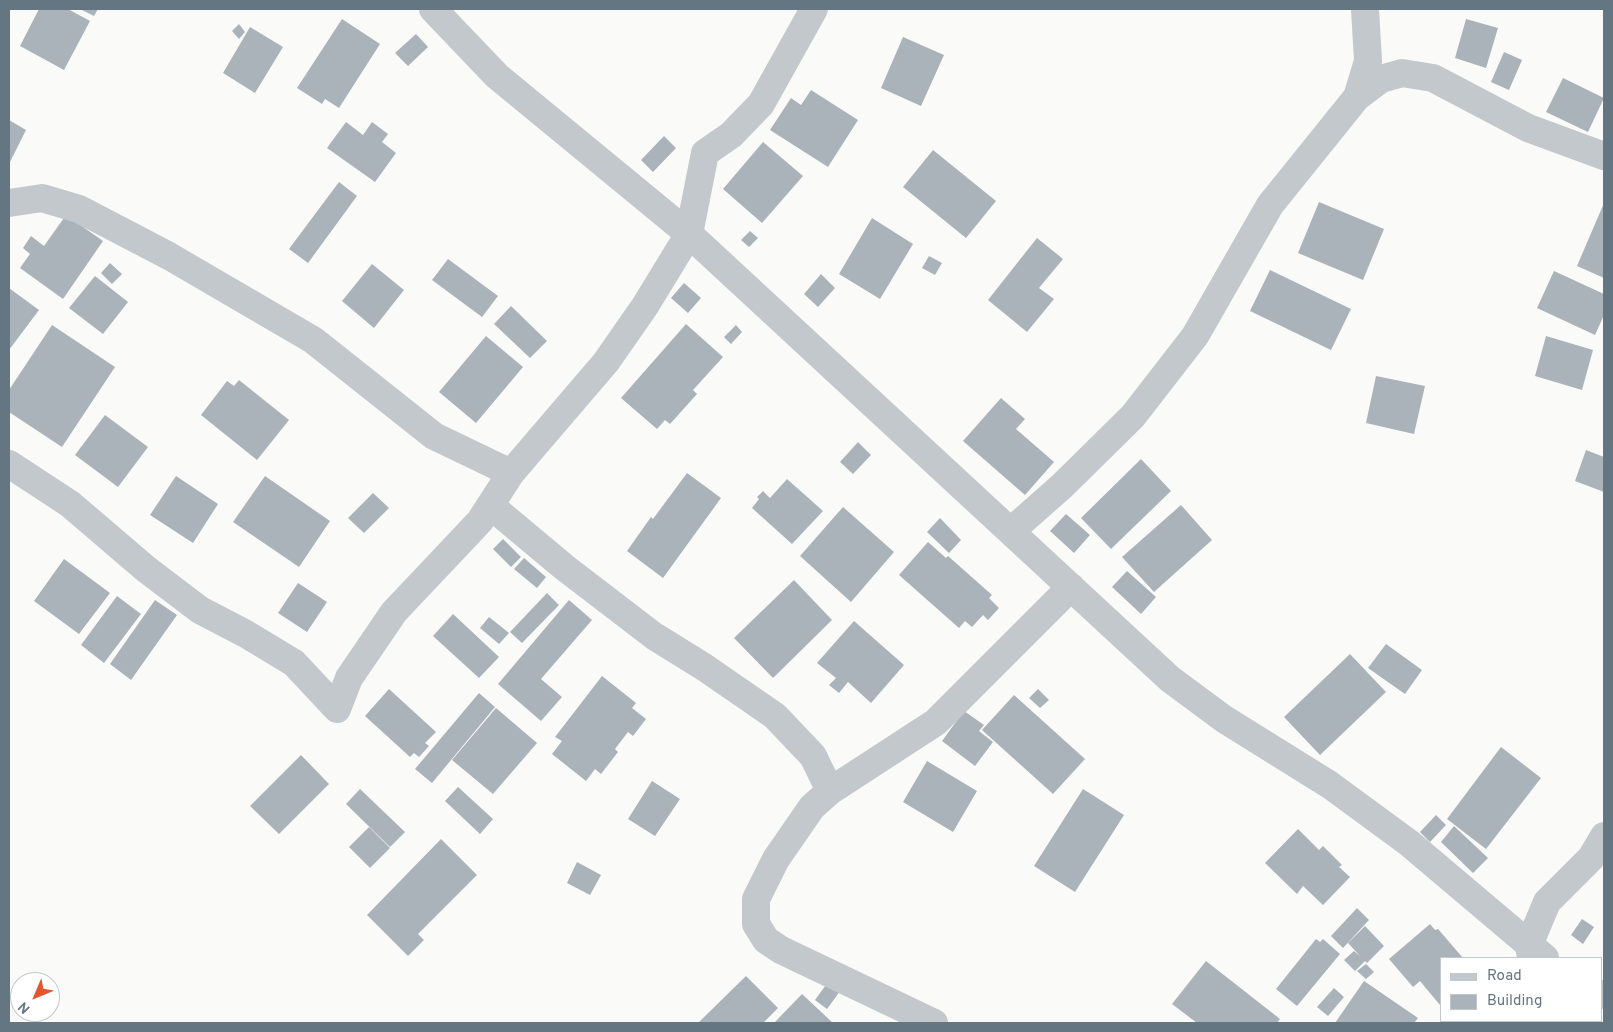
<!DOCTYPE html>
<html>
<head>
<meta charset="utf-8">
<style>
	body { margin:0 }
	#map { position:relative; width:1613px; height:1032px; overflow:hidden; background:#fafaf8; font-family:Overpass,sans-serif }
	canvas { display:block }
	.frame { position:absolute; inset:0; border:10px solid #657683; pointer-events:none }
	.legend { position:absolute; left:1440px; top:957px; width:162px; height:65px; box-sizing:border-box; background:#fff; border:1px solid #c1c8cd; margin:0; padding:6px 9px; list-style:none; font-size:15px; color:#657683 }
	.legend li { display:flex; align-items:center; gap:10px; height:25px }
	.legend b { width:25px; border:1px solid #c1c8cd }
	.north { position:absolute; left:10px; top:972px; width:50px; height:50px; box-sizing:border-box; background:#fff; border:1px solid #c1c8cd; border-radius:50%; rotate:225deg; font-size:14px; font-weight:700; line-height:20px; text-align:center; color:#657683 }
	.north::after { content:''; display:block; margin:auto; width:18px; height:22px; background:#e4572e; clip-path:polygon(50% 0,100% 100%,50% 72%,0 100%) }
</style>
</head>
<body>
<div id="map">
<canvas width="1613" height="1032"></canvas>
<div class="frame"></div>
<ul class="legend">
<li><b style="height:6px;background:#c3c8cc"></b>Road</li>
<li><b style="height:14px;background:#aab3b9"></b>Building</li>
</ul>
<div class="north">N</div>
</div>
<script>
const ctx = document.querySelector('canvas').getContext('2d');
ctx.lineJoin = 'round';
function fillPath(path, color) { ctx.fillStyle = color; ctx.fill(path, 'evenodd'); }
function trace(path, color, width, dash) { ctx.strokeStyle = color; ctx.lineWidth = width; ctx.lineCap = dash ? 'butt' : 'round'; ctx.setLineDash(dash || []); ctx.stroke(path); }
fillPath(new Path2D(`
	M39,9h29l22,12 -26,49 -44,-24z
	M80,9h18l-4,7z
	M342,19l38,25 -41,64 -14,-9 -3,5 -25,-16z
	M1466,19l32,9 -12,40 -31,-10z
	M239,24l6,8 -6,7 -7,-8z
	M250,27l33,20 -28,46 -32,-20z
	M416,34l12,13 -20,19 -13,-13z
	M903,37l41,18 -23,51 -40,-18z
	M1504,52l18,8 -13,30 -18,-8z
	M1563,78l41,20 -16,34 -42,-20z
	M811,90l47,30 -30,47 -58,-37 21,-32 10,7z
	M9,120l17,10 -17,34z
	M346,122l17,13 9,-13 16,12 -6,8 14,11 -21,29 -48,-34z
	M664,136l12,12 -23,24 -12,-12z
	M763,142l40,34 -41,47 -39,-34z
	M933,150l63,51 -30,37 -63,-51z
	M339,182l18,14 -49,67 -19,-14z
	M1319,202l65,27 -21,51 -65,-27z
	M1604,203v75l-27,-12z
	M66,215l37,26 -40,58 -43,-31 10,-14 -7,-6 8,-12 13,10z
	M872,218l41,26 -33,55 -41,-25z
	M750,231l8,7 -9,9 -8,-7z
	M1037,238l26,21 -24,29 15,11 -27,33 -39,-32z
	M929,256l13,7 -7,12 -13,-7z
	M448,259l50,37 -16,21 -50,-37z
	M110,263l12,11 -10,10 -11,-11z
	M372,264l32,26 -30,38 -32,-27z
	M1270,270l81,39 -20,41 -81,-39z
	M1554,271l50,23v21l-9,20 -58,-27z
	M821,274l14,14 -17,19 -14,-13z
	M95,276l33,26 -25,32 -34,-26z
	M684,283l17,15 -13,15 -17,-15z
	M9,288l30,22 -30,40z
	M511,306l36,35 -17,17 -36,-34z
	M686,324l37,33 -30,33 4,4 -27,30 -5,-4 -8,9 -36,-31z
	M52,325l63,42 -53,80 -53,-35v-22z
	M736,325l6,7 -11,12 -7,-7z
	M486,336l37,31 -47,56 -37,-31z
	M1546,336l47,14 -11,40 -47,-14z
	M1376,376l49,10 -11,48 -48,-11z
	M239,380l50,40 -32,40 -56,-45 26,-34 7,5z
	M1001,398l24,21 -9,10 38,33 -29,33 -62,-54z
	M105,415l43,32 -30,40 -43,-32z
	M858,442l13,13 -18,19 -13,-12z
	M1586,450l18,7v35l-29,-11z
	M1141,459l30,32 -60,58 -30,-31z
	M687,473l34,25 -58,80 -36,-27 24,-34 2,2z
	M176,476l42,28 -25,39 -43,-28z
	M265,476l65,45 -31,46 -66,-45z
	M787,479l36,32 -31,33 -40,-36 7,-9 -2,-2 6,-6 7,7z
	M373,493l16,15 -25,25 -16,-15z
	M1181,505l31,35 -58,52 -32,-35z
	M843,507l51,45 -43,50 -51,-46z
	M1066,514l24,21 -16,18 -24,-22z
	M940,518l21,22 -12,13 -22,-21z
	M503,539l18,18 -10,10 -18,-18z
	M928,542l18,16 2,-2 44,39 -3,3 10,10 -11,12 -5,-5 -11,12 -7,-6 -6,7 -60,-53z
	M524,558l22,19 -9,11 -23,-19z
	M64,559l46,34 -31,41 -45,-33z
	M1127,571l29,26 -15,17 -29,-27z
	M794,580l38,40 -59,58 -39,-40z
	M298,583l29,19 -20,30 -29,-19z
	M547,593l12,12 -37,38 -12,-11z
	M117,596l24,18 -37,49 -23,-18z
	M155,600l22,15 -46,65 -21,-16z
	M569,600l23,20 -51,59 21,18 -21,24 -43,-37z
	M453,614l46,43 -20,21 -46,-42z
	M489,617l20,16 -10,11 -19,-16z
	M854,621l50,44 -33,38 -23,-21 -9,11 -10,-8 7,-7 -19,-15z
	M1386,644l36,26 -17,24 -37,-26z
	M1350,654l36,38 -66,63 -36,-38z
	M602,676l34,27 -4,5 14,11 -13,17 -5,-4 -13,17 3,3 -17,22 -6,-5 -9,12 -34,-27 10,-13 -7,-4z
	M389,689l47,43 -11,11 4,3 -10,11 -5,-4 -4,4 -45,-41z
	M1038,689l11,11 -9,8 -11,-10z
	M479,693l16,14 -63,76 -17,-14z
	M1014,695l71,64 -32,35 -71,-64z
	M496,708l41,35 -44,51 -41,-34z
	M964,711l20,14 -5,6 14,11 -18,24 -33,-25z
	M1501,747l40,31 -55,71 -39,-30z
	M301,755l28,29 -50,50 -29,-28z
	M927,761l50,30 -24,41 -50,-30z
	M652,781l28,18 -25,37 -27,-17z
	M458,787l35,32 -13,15 -35,-33z
	M360,789l45,43 -15,15 -44,-43z
	M1083,789l41,26 -49,77 -41,-26z
	M1436,815l10,10 -16,17 -10,-10z
	M1454,826l34,32 -15,15 -32,-31z
	M369,827l21,21 -20,20 -21,-21z
	M1298,829l21,21 4,-4 19,19 -3,2 11,10 -27,28 -20,-19 -6,8 -32,-31z
	M441,839l36,36 -59,59 6,6 -16,16 -41,-41z
	M577,862l24,13 -11,20 -23,-12z
	M1357,908l12,12 -26,28 -12,-12z
	M1582,919l12,8 -11,17 -12,-9z
	M1430,924l5,6 3,-1 25,29h-21v45l-2,2 -20,-24 -7,6 -24,-28z
	M1365,926l19,20 -17,17 -2,-2 -10,10 -11,-11 10,-9 6,5 -12,-13z
	M1316,939l4,3 3,-3 17,15 -43,52 -21,-17z
	M1206,961l74,58 -3,4h-80l-25,-19z
	M1366,964l8,8 -8,7 -9,-8z
	M746,976l32,32 -15,15h-65z
	M831,978l12,9 -16,22 -12,-9z
	M1364,981l54,37 -4,5h-79z
	M1334,988l10,9 -16,19 -11,-9z
	M802,994l31,29h-59z
	M1545,1021h43l3,2h-43z`), '#aab3b9');
trace(new Path2D(`
	M433,9l64,67 192,158 481,445 54,40 106,66 79,58 136,115
	M1357,97l11,-36 -3,-52
	M9,203l33,-5 37,11 90,47 144,84 121,96 77,37
	M9,464l61,40 76,65 54,41 46,24 48,29 43,46 12,-31 45,-66 86,-91 31,-48 95,-111 39,-56 44,-72 16,-81 26,-18 30,-31 53,-95
	M491,506l73,61 90,69 50,31 71,49 38,40 17,35
	M1011,531l51,-45 71,-70 62,-80 75,-131 87,-108 24,-18 21,-6 31,5 95,50 76,28
	M1531,958l-2,-13 18,-43 44,-44 13,-22
	M1602,994l2,1
	M1540,1021l1,2
	M934,1023l-153,-73 -15,-10 -10,-16v-25l20,-40 36,-52 18,-16 106,-69 135,-135`), '#c3c8cc', 28);
</script>
</body>
</html>
